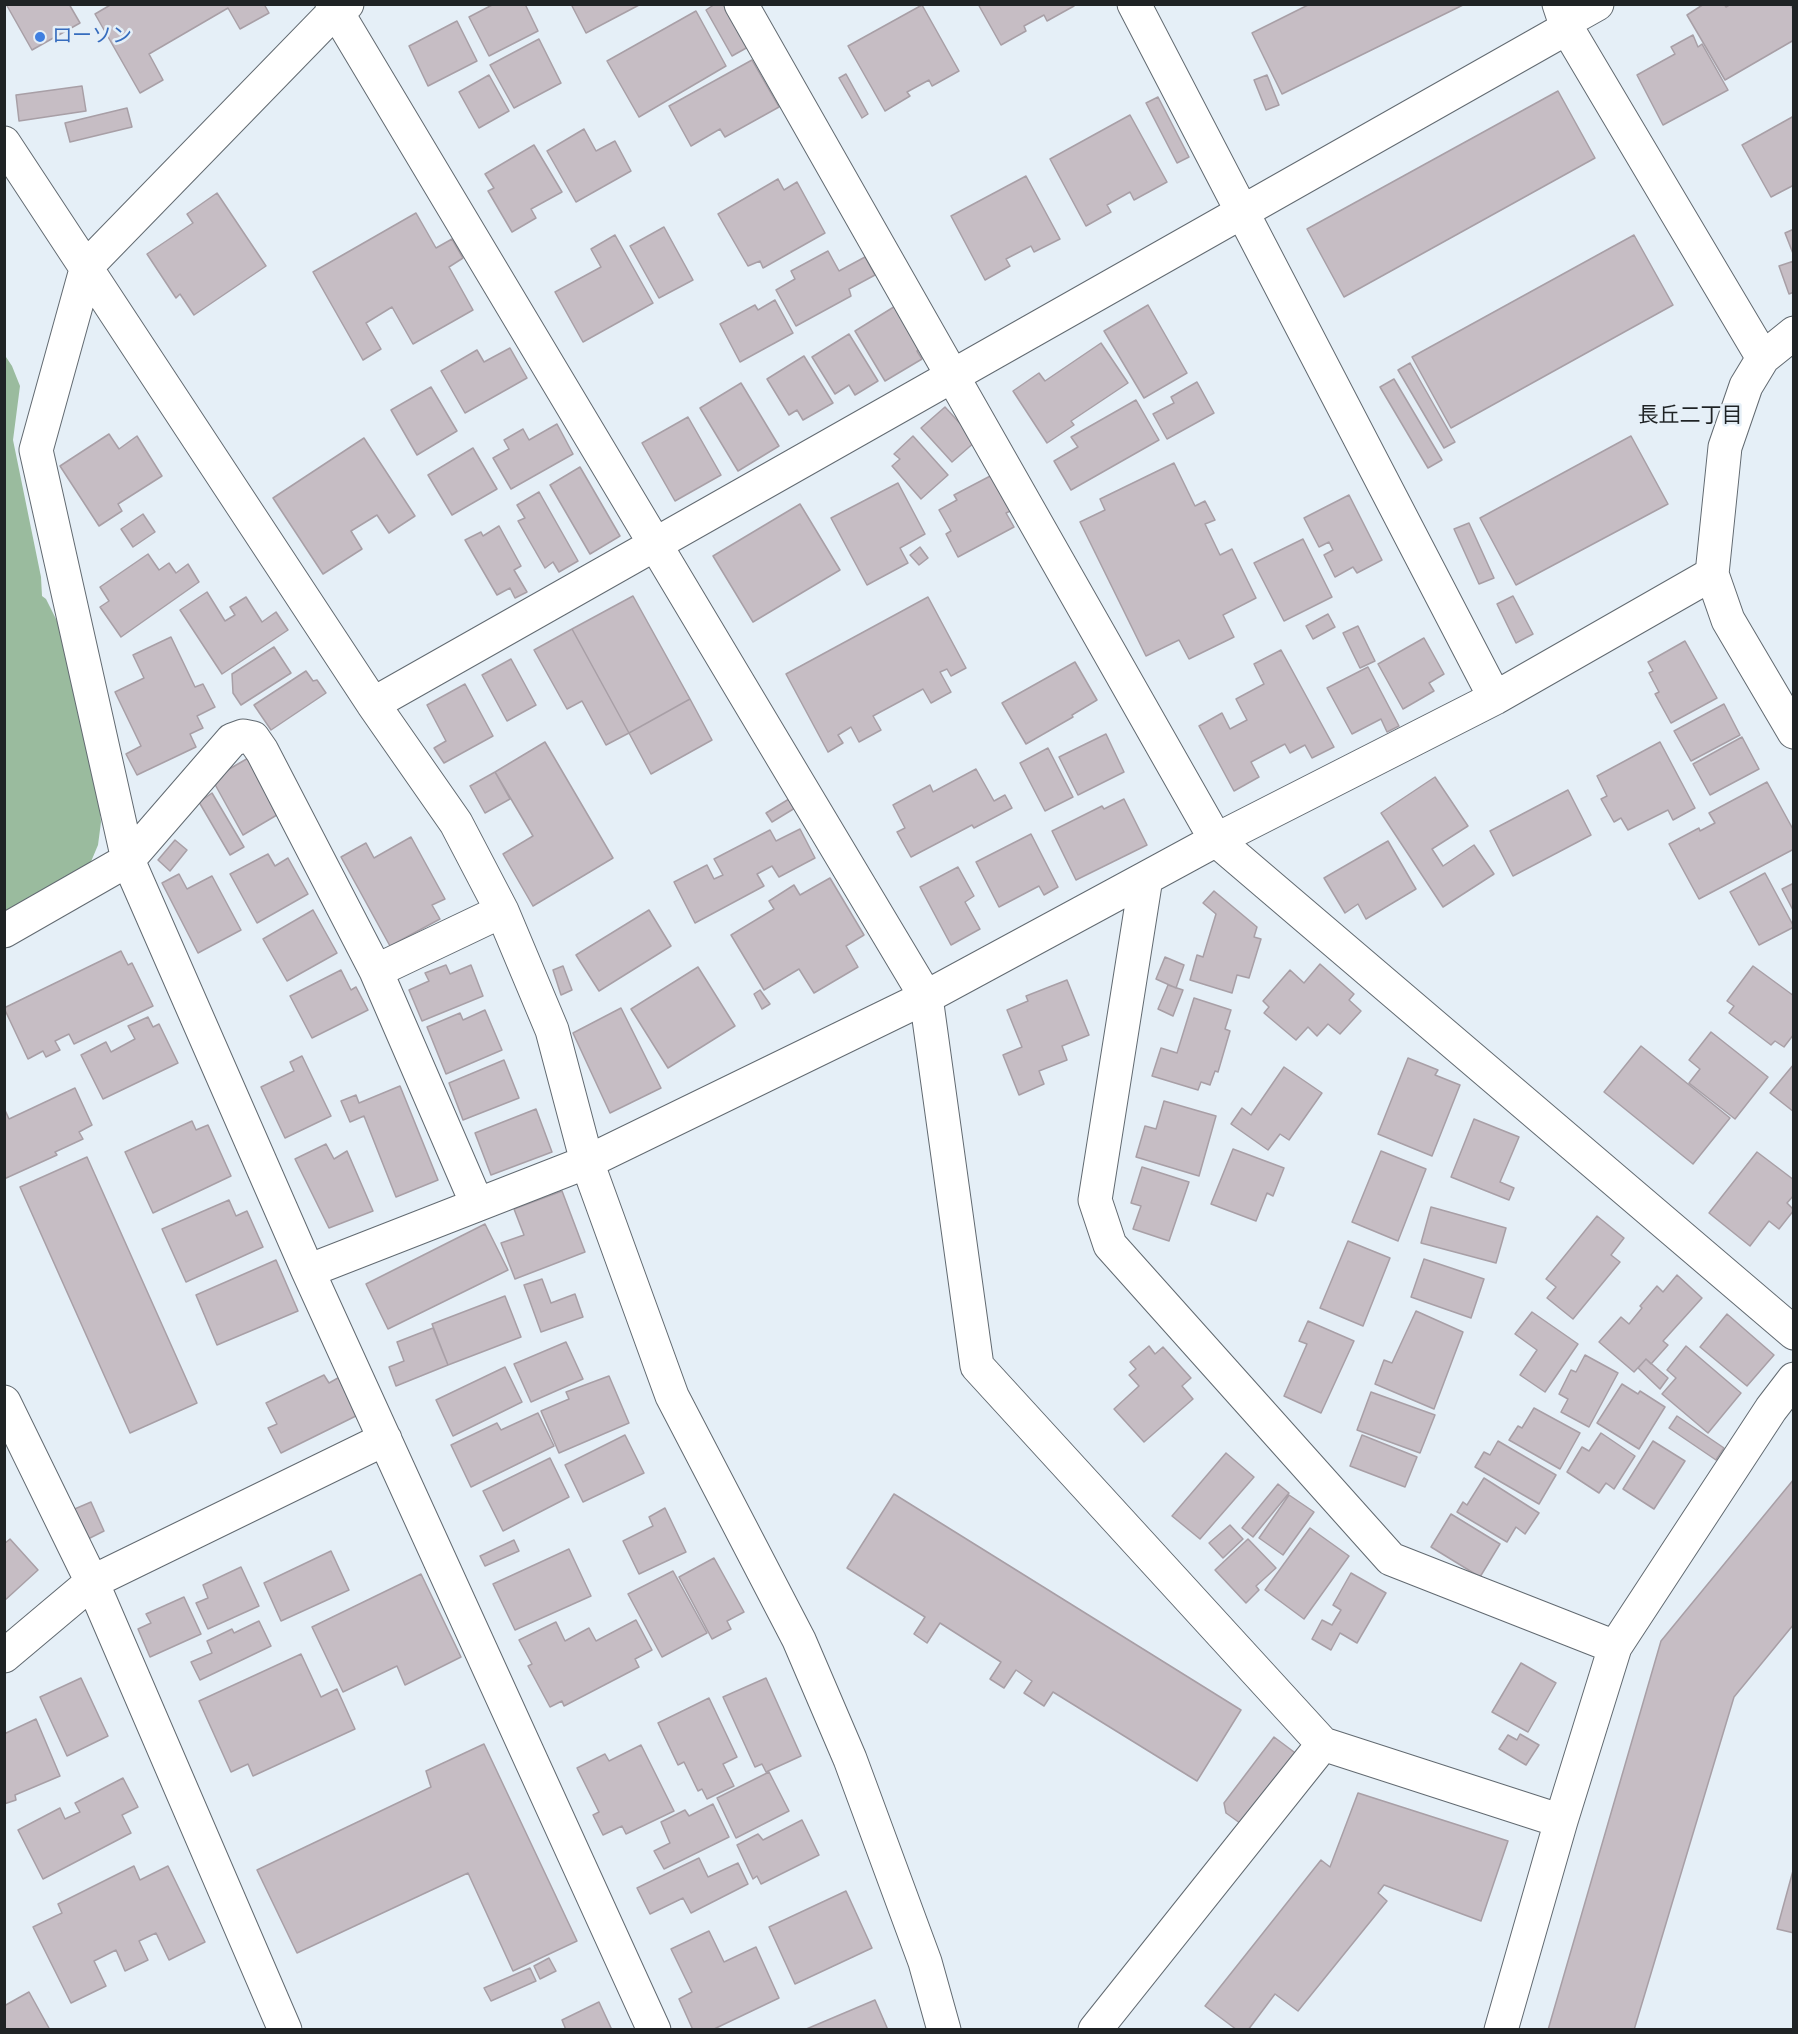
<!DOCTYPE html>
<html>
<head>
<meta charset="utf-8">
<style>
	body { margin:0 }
	#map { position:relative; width:1798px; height:2034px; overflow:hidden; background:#e5eff7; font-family:"Varela Round",sans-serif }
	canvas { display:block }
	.frame { position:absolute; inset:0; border:6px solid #1f2325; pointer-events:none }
</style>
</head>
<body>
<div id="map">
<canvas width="1798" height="2034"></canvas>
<div class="frame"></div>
</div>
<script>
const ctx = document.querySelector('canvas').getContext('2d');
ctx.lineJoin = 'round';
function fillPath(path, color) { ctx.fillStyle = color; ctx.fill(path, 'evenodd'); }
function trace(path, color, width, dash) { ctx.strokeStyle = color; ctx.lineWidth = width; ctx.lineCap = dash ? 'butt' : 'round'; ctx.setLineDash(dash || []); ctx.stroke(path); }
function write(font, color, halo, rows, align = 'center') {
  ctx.font = font + ' "Varela Round","Noto Sans JP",sans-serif'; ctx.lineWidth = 5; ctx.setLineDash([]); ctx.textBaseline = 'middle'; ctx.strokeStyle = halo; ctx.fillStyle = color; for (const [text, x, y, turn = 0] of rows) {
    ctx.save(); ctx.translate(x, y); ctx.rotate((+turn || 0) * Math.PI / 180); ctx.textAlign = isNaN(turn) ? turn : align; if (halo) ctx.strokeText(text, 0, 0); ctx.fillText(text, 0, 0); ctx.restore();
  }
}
fillPath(new Path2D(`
	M4,354l8,12 8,20 -7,54 28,137 1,19 4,3 12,24 41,178 2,21 -3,23 -8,19 -86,56z`), '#9abb9e');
const building = new Path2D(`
	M6,4h63l11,19 -48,27z
	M112,4h152l5,9 -29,16 -12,-21 -79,46 14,26 -23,13 -45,-79z
	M494,4h31l13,27 -49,25 -20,-39z
	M571,4h70l-55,29z
	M715,4h21l21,38 -25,14 -26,-46z
	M978,4h96v2l-27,15 -3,-6 -20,11 2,5 -25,14z
	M1310,4h155l-183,90 -30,-61z
	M1704,4h20l2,3 5,-3h59l4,7v29l-69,40 -38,-65z
	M922,5l37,66 -27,15 -3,-6 -22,12 3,4 -25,15 -37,-65z
	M696,11l30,55 -87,51 -32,-56z
	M457,21l20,40 -49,25 -19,-40z
	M1693,35l5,12 4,-3 26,46 -65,35 -26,-50 38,-21 -4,-7z
	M539,39l22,44 -47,25 -24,-43z
	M752,60l27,47 -54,30 -5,-8 -29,17 -22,-40z
	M846,74l22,40 -6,4 -23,-40z
	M489,75l20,36 -30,17 -20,-36z
	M1267,75l12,30 -13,5 -12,-30z
	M82,86l4,25 -67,10 -3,-26z
	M1558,91l37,67 -251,139 -37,-68z
	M1158,97l31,60 -12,6 -31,-60z
	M127,108l5,19 -62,15 -5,-19z
	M1130,115l37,67 -33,18 -4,-8 -23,13 4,7 -25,14 -36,-67z
	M1794,116v69l-23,12 -29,-52z
	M584,129l12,22 19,-10 16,30 -55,31 -29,-51z
	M534,145l28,47 -31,17 5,9 -24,14 -24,-41 6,-3 -9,-14z
	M1026,176l34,63 -26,13 -3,-6 -25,13 4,7 -25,14 -34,-64z
	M778,179l6,11 13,-8 28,51 -62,35 -3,-7 -12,5 -30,-52z
	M217,193l49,73 -72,49 -14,-21 -4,4 -29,-44 46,-31 -6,-9z
	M416,213l20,35 16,-9 11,19 -14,9 24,43 -60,34 -21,-37 -26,16 15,26 -18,11 -50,-88z
	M664,227l29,53 -34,18 -29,-52z
	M1794,229v27l-9,-23z
	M615,235l38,68 -70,39 -28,-50 46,-25 -10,-18z
	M1634,235l39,70 -222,123 -39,-71z
	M828,251l11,20 26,-14 10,18 -26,14 2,7 -55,30 -20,-36 19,-11 -4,-8z
	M1794,261v31l-5,2 -10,-28z
	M775,300l18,33 -53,29 -20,-38 35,-19 3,5z
	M905,300l22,46 -10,5 5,8 -37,22 -30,-50z
	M1148,305l39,68 -43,25 -40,-67z
	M849,334l29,47 -23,14 -6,-10 -14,9 -23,-37z
	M1101,343l27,40 -57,38 3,4 -27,18 -34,-52 26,-18 6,8z
	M510,348l17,30 -62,35 -24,-42 36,-21 7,12z
	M804,356l29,47 -30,17 -6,-10 -8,5 -22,-36z
	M1410,363l45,79 -11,6 -46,-78z
	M1394,379l48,81 -14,8 -48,-81z
	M1197,382l17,31 -47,26 -14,-25 21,-11 -3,-6z
	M741,383l38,63 -41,25 -38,-63z
	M431,387l26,44 -40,24 -26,-45z
	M1136,400l23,40 -88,50 -17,-29 24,-14 -7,-10z
	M945,407l31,34 -24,21 -31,-34z
	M688,417l33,58 -46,26 -33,-58z
	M557,424l16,30 -62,35 -18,-31 16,-9 -5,-9 19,-11 6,11z
	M109,434l10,15 18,-13 25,40 -44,28 4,7 -23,15 -39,-60z
	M913,436l35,39 -27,24 -29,-33 8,-7 -6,-5z
	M1631,436l37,68 -152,81 -36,-67z
	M364,438l51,78 -26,17 -12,-18 -26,16 11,18 -39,25 -50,-76z
	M473,448l24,41 -45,26 -24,-40z
	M1174,463l21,43 10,-5 10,19 -10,4 15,31 12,-6 24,49 -33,17 11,22 -45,22 -10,-19 -33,16 -66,-134 25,-12 -5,-11z
	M580,467l40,69 -30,18 -40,-69z
	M996,473l19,36 -9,4 8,14 -56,30 -12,-23 5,-3 -12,-21 18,-10 -3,-5z
	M898,483l27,51 -25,14 8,15 -41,22 -36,-67z
	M539,492l39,69 -19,11 -6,-10 -8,6 -27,-47 7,-3 -8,-13z
	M1349,495l33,65 -25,13 -4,-6 -18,10 -11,-22 9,-5 -4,-8 -10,5 -15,-29z
	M800,504l40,66 -87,52 -40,-66z
	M143,514l12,18 -22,15 -12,-18z
	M1469,523l25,55 -15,6 -25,-55z
	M499,526l22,40 -7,4 13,22 -12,6 -5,-10 -13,7 -32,-55 16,-8 2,4z
	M1303,539l29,58 -48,24 -30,-58z
	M920,547l8,11 -9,7 -9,-10z
	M148,554l11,16 10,-7 7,10 12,-9 11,18 -78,55 -21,-30 9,-6 -9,-14z
	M207,592l18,29 10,-6 -5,-8 16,-10 16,25 14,-10 12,18 -66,44 -42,-64z
	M633,596l57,103 -61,34 -57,-104z
	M1513,596l20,38 -17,9 -19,-39z
	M928,597l38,71 -15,8 -4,-7 -7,3 11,20 -20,11 -8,-14 -50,27 8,14 -22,12 -8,-15 -13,8 5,8 -15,9 -42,-78z
	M1328,614l7,13 -22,12 -7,-13z
	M1358,626l17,35 -15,7 -17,-35z
	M572,629l57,104 -23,12 -24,-44 -15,8 -33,-59z
	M171,637l24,50 8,-3 12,23 -18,9 6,12 -13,6 6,13 -59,28 -11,-21 15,-8 -26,-54 29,-14 -11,-23z
	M1424,638l20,36 -15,9 5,8 -31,18 -25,-45z
	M1685,641l32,57 -46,25 -16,-29 4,-2 -10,-19 4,-2 -5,-9z
	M274,647l17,26 -50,32 -8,-12 -1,-19z
	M1281,650l53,97 -22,11 -7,-13 -15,8 -5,-9 -34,18 8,15 -25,14 -35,-65 23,-13 8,16 17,-9 -11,-21 28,-15 -10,-20z
	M511,659l25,46 -29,16 -25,-46z
	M1075,662l22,38 -25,15 1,2 -47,27 -24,-41z
	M1368,667l31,59 -12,6 -6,-13 -29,15 -25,-46z
	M306,671l7,10 4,-1 9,13 -55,37 -17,-25z
	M465,684l28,52 -49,27 -10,-15 12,-7 -19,-36z
	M690,699l22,41 -61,34 -22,-41z
	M1724,704l16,31 -49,26 -17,-30z
	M1106,734l18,38 -46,23 -19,-38z
	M1742,737l17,32 -49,26 -17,-31z
	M545,742l68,116 -80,48 -30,-52 30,-18 -38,-64z
	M1660,742l35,66 -22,12 -5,-10 -40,20 -7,-12 -7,4 -13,-23 6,-3 -10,-20z
	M1048,748l25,49 -28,14 -25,-48z
	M250,757l32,55 -39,23 -31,-56z
	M976,769l18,32 11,-6 7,13 -38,20 -2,-3 -61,32 -14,-25 8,-4 -12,-23 37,-20 3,7z
	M495,772l15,27 -25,14 -15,-27z
	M1435,777l33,49 -36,23 11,17 31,-21 20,29 -51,33 -62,-94z
	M1767,782l27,49v18l-95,50 -30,-55 30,-16 1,3 15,-8 -6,-10z
	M1568,790l23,45 -78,41 -23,-45z
	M212,793l32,54 -14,8 -31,-53z
	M789,799l6,9 -23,14 -6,-9z
	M1124,799l23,46 -71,35 -24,-49 50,-25 2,3z
	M800,829l15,29 -36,19 -7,-11 -15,8 7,12 -69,37 -21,-41 33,-17 7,14 9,-4 -9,-16 56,-29 6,11z
	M1031,834l27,53 -14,8 -5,-9 -40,21 -23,-45z
	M411,837l34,62 -13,6 8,14 -50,27 -49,-89 25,-14 8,15z
	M175,840l12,10 -17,21 -12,-11z
	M1388,841l28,48 -50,30 -8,-15 -13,9 -21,-35z
	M268,854l7,12 13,-8 20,36 -51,29 -27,-49z
	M958,867l16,29 -9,6 15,27 -29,16 -31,-58z
	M1765,873l29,54 -35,18 -29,-53z
	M179,874l8,15 25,-13 29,54 -43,23 -36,-70z
	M830,878l34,57 -18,11 12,21 -44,26 -15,-24 -35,21 -33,-55 43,-26 -5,-8 25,-16 6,10z
	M1794,883v29l-12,-23z
	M1214,891l43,36 -3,10 7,2 -12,39 -12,-3 -5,18 -42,-13 7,-25 6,2 13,-43 -13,-11z
	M313,910l24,43 -50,28 -24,-42z
	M649,910l22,36 -72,45 -23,-36z
	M121,951l7,14 4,-2 21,43 -79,38 -5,-10 -14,7 5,9 -14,7 -3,-6 -15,8 -24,-51z
	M1165,957l19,8 -8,23 -20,-9z
	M1320,964l34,30 -5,6 12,11 -21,23 -12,-10 -11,12 -9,-9 -12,13 -32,-27 5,-6 -6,-6 27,-31 14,13z
	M446,965l4,9 21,-9 12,31 -61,25 -13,-31 20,-9 -4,-8z
	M563,966l9,24 -11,5 -8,-25z
	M1753,966l41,30v38l-10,13 -9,-6 -4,4 -42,-32 5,-7 -7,-5z
	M698,967l37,59 -67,42 -37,-59z
	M341,970l10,20 5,-3 12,23 -56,28 -22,-42z
	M1067,980l22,55 -27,11 5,14 -28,11 5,13 -25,11 -16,-40 19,-8 -15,-37 21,-9 -2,-5z
	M1168,985l15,5 -10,26 -15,-7z
	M760,990l10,14 -8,5 -8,-15z
	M1194,998l37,12 -6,19 5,2 -12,41 -3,-1 -5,14 -9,-3 -3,8 -46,-14 9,-28 16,5z
	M621,1008l40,80 -51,25 -37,-80z
	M485,1010l17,40 -56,24 -19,-47 33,-14 3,7z
	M148,1017l5,10 6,-3 19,39 -75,36 -22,-44 25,-13 5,10 24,-13 -7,-13z
	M1711,1032l57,45 -33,42 -46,-36 11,-14 -11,-9z
	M1641,1046l89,72 -37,46 -89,-72z
	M302,1056l29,60 -46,22 -24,-51 33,-16 -4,-9z
	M1408,1058l30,12 -3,5 25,10 -28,71 -54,-22z
	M504,1060l15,38 -56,22 -14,-37z
	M1794,1064v48l-24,-19z
	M1284,1067l38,26 -33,47 -9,-6 -12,16 -37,-26 11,-16 9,7z
	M400,1086l38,94 -42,17 -32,-81 -14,6 -9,-21 15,-6 3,8z
	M75,1088l17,37 -13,7 4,7 -28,13 2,3 -53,24v-71l5,11z
	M1164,1101l52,15 -17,60 -63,-19 9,-31 11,3z
	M536,1109l16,43 -61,23 -16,-42z
	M1474,1119l45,18 -19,45 14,6 -5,12 -58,-23z
	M192,1121l4,9 12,-5 23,51 -78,37 -28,-61z
	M326,1144l8,15 13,-8 26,60 -44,17 -34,-69z
	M1233,1149l51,19 -11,28 -6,-3 -11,28 -45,-17z
	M1381,1151l45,18 -28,72 -46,-19z
	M1757,1152l37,28v15l-7,8 7,7 -15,19 -10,-8 -19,25 -41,-33z
	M87,1157l110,246 -67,30 -110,-246z
	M1142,1167l47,15 -20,59 -36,-12 8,-23 -10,-3z
	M562,1191l23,61 -70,27 -14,-36 23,-8 -10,-26z
	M229,1200l7,16 11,-5 16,36 -77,35 -24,-53z
	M1431,1207l75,21 -10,35 -75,-20z
	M1597,1216l27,22 -13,17 9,7 -47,57 -26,-21 9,-11 -10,-8z
	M485,1224l23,46 -120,59 -22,-45z
	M1348,1241l42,17 -27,68 -43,-18z
	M1424,1259l60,20 -13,39 -60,-21z
	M276,1260l22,51 -81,34 -21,-50z
	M1677,1275l25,23 -39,43 5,4 -17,19 -5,-5 -12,13 -35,-30 22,-25 8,7 13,-16 -2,-2 17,-20 6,6z
	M542,1279l9,24 24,-9 8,23 -42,15 -17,-47z
	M505,1296l16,41 -73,28 -16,-41z
	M1416,1311l47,21 -29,77 -59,-25 9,-24 8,3z
	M1532,1312l46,32 -33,48 -25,-17 17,-25 -22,-16z
	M1727,1314l47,41 -27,31 -47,-39z
	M1308,1321l46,20 -33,72 -37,-17 23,-52 -8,-3z
	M433,1328l15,37 -52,21 -7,-19 15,-6 -7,-19z
	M566,1342l17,37 -52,23 -17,-38z
	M1149,1346l6,8 8,-7 28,31 -9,8 11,13 -49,43 -30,-33 25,-23 -10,-11 7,-6 -6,-7z
	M1686,1346l55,47 -33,40 -46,-39 14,-16 -9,-8z
	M1585,1355l33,18 -29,54 -28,-15 7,-13 -9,-5 12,-24 5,2z
	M1646,1359l22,19 -8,11 -22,-21z
	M505,1367l17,35 -69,34 -17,-36z
	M345,1374l19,38 -83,41 -13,-25 9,-4 -11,-21 58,-28 5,8z
	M609,1376l20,47 -70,30 -18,-42 28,-12 -3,-7z
	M1622,1384l16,10 2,-3 25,16 -26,42 -42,-26z
	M1371,1392l64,23 -15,38 -63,-23z
	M1534,1408l46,25 -20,36 -51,-29 9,-14 4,2z
	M538,1413l16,33 -83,41 -20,-42 46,-22 4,7z
	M1677,1416l47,32 -8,12 -47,-32z
	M1601,1433l34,23 -21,33 -8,-6 -7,10 -32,-21 15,-25 7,4z
	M625,1435l19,38 -61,29 -18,-37z
	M1362,1435l55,22 -12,30 -55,-21z
	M1498,1441l58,34 -17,29 -64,-37 9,-15 6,3z
	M1653,1441l32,20 -31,48 -31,-20z
	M1226,1453l28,24 -54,62 -28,-23z
	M550,1458l19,39 -66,34 -20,-40z
	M1484,1478l55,35 -14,21 -9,-7 -9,15 -50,-30 6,-10 4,3z
	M1794,1479v145l-60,73 -100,333h-86l113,-389z
	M1278,1484l11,9 -36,44 -11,-9z
	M894,1494l347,216 -44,71 -144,-89 -9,14 -20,-13 8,-12 -16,-11 -12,18 -14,-9 11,-17 -61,-39 -13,20 -13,-9 11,-17 -78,-49z
	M1289,1495l25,17 -31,43 -24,-17z
	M91,1502l13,29 -20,10 -14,-30z
	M665,1508l21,44 -47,22 -16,-33 30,-15 -4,-9z
	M1451,1514l49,30 -20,33 -49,-30z
	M1230,1525l13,14 -20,19 -14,-15z
	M1310,1528l39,28 -45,63 -39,-29z
	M10,1539l28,31 -34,31v-57z
	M1248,1539l28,29 -20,18 3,4 -13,13 -31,-33z
	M514,1540l5,11 -34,15 -5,-10z
	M569,1549l22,47 -76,34 -22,-46z
	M331,1551l18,39 -68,31 -17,-38z
	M714,1558l30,54 -17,9 4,8 -19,10 -33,-62z
	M241,1567l18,39 -51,23 -12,-26 12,-5 -5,-13z
	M673,1571l34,62 -45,24 -34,-63z
	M1351,1573l35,20 -29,50 -17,-10 -9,17 -19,-11 10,-19 10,5 9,-15 -8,-5z
	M421,1574l40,83 -56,28 -8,-19 -54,26 -31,-65z
	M184,1597l17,37 -51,23 -12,-28 13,-6 -5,-9z
	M636,1620l16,30 -17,9 4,8 -75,39 -2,-5 -12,6 -22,-41 4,-2 -13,-24 37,-18 9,19 24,-13 7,13z
	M259,1621l12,25 -71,34 -9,-18 21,-9 -5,-12 25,-12 2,4z
	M301,1654l20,43 16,-8 18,40 -102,47 -5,-12 -17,8 -32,-71z
	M1521,1663l35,20 -28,49 -36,-20z
	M81,1678l27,58 -41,20 -27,-59z
	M766,1678l35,78 -35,16 -4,-8 -7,3 -32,-70z
	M709,1698l28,59 -14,7 11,22 -27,13 -5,-10 -4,2 -14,-29 -6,3 -20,-42z
	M36,1719l24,57 -45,19 1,5 -12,4v-70z
	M1520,1734l19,11 -13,20 -27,-16 9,-14 9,5z
	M1274,1737l28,21 -51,73 -25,-18 -2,-10z
	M484,1744l93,197 -64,30 -45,-98 -171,80 -40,-83 174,-83 -5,-16z
	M641,1745l33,66 -48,23 -4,-8 -19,9 -10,-20 6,-3 -22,-44 28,-14 4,7z
	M769,1772l20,39 -53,27 -19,-40z
	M123,1778l15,29 -16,8 9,18 -88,46 -25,-49 42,-22 5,11 15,-7 -5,-9z
	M1358,1793l150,48 -27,80 -97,-36 -6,8 9,8 -89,110 -23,-17 -27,36h-11l-32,-24 116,-146 9,7z
	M713,1804l16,33 -65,32 -10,-18 16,-8 -9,-21 24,-12 4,6z
	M802,1820l17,35 -58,29 -4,-8 -4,3 -16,-34 21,-11 5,6z
	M699,1858l9,19 30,-14 10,21 -57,29 -8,-15 -33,16 -13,-26z
	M134,1866l6,14 28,-14 37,76 -36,18 -13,-27 -17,8 9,19 -23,11 -9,-21 -22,11 12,25 -35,17 -38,-76 29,-14 -4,-9z
	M1794,1867v66l-17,-4z
	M846,1891l26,57 -77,36 -26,-57z
	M709,1931l15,31 32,-15 23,51 -67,32h-19l-14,-31 13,-7 -21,-43z
	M549,1958l7,13 -16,8 -6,-13z
	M530,1968l6,13 -45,20 -7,-13z
	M29,1992l21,38h-46v-24z
	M875,2000l13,30h-84z
	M599,2002l13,28h-46l-4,-10z`);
fillPath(building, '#c6bdc4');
trace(building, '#a89fa6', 1.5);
const minor = new Path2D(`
	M332,4l594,993 51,369 346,378
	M347,4l-12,7 -248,255 -51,184 92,410 180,411 346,759
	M741,4l475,836 279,-142 217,-124
	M1134,4l361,694
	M1559,4l8,24 196,330
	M1565,22l32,-18
	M4,143l369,561 83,119 46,88 50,119 35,132 85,234 127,244 51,119 75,203 19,68
	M1794,333l-31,25 -17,28 -21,61 -13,127 16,46 66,112
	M373,704l1194,-676
	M4,931l124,-71 104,-120 11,-4 10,2 9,13 114,220 101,233
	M376,971l126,-60
	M308,1271l279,-109 339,-165 220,-119
	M4,1402l88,180 193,448
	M1615,1647l-224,-88 -281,-314 -15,-45 51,-322 70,-38 578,493
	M4,1656l88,-74 293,-143
	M1095,2030l228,-286 238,77
	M1501,2030l60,-209 54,-174 156,-238 23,-30`);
trace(minor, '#626a71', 35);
trace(minor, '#fff', 33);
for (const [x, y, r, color] of [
	[40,37,6,"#3f7fe0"]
]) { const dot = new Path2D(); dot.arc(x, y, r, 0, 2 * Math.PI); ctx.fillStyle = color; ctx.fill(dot); trace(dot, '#e5eff7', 2); }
write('20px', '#366cbe', '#e5eff7', [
	["ローソン",52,37]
], 'left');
write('21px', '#1f2325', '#e5eff7', [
	["長丘二丁目",1690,416]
]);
</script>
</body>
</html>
